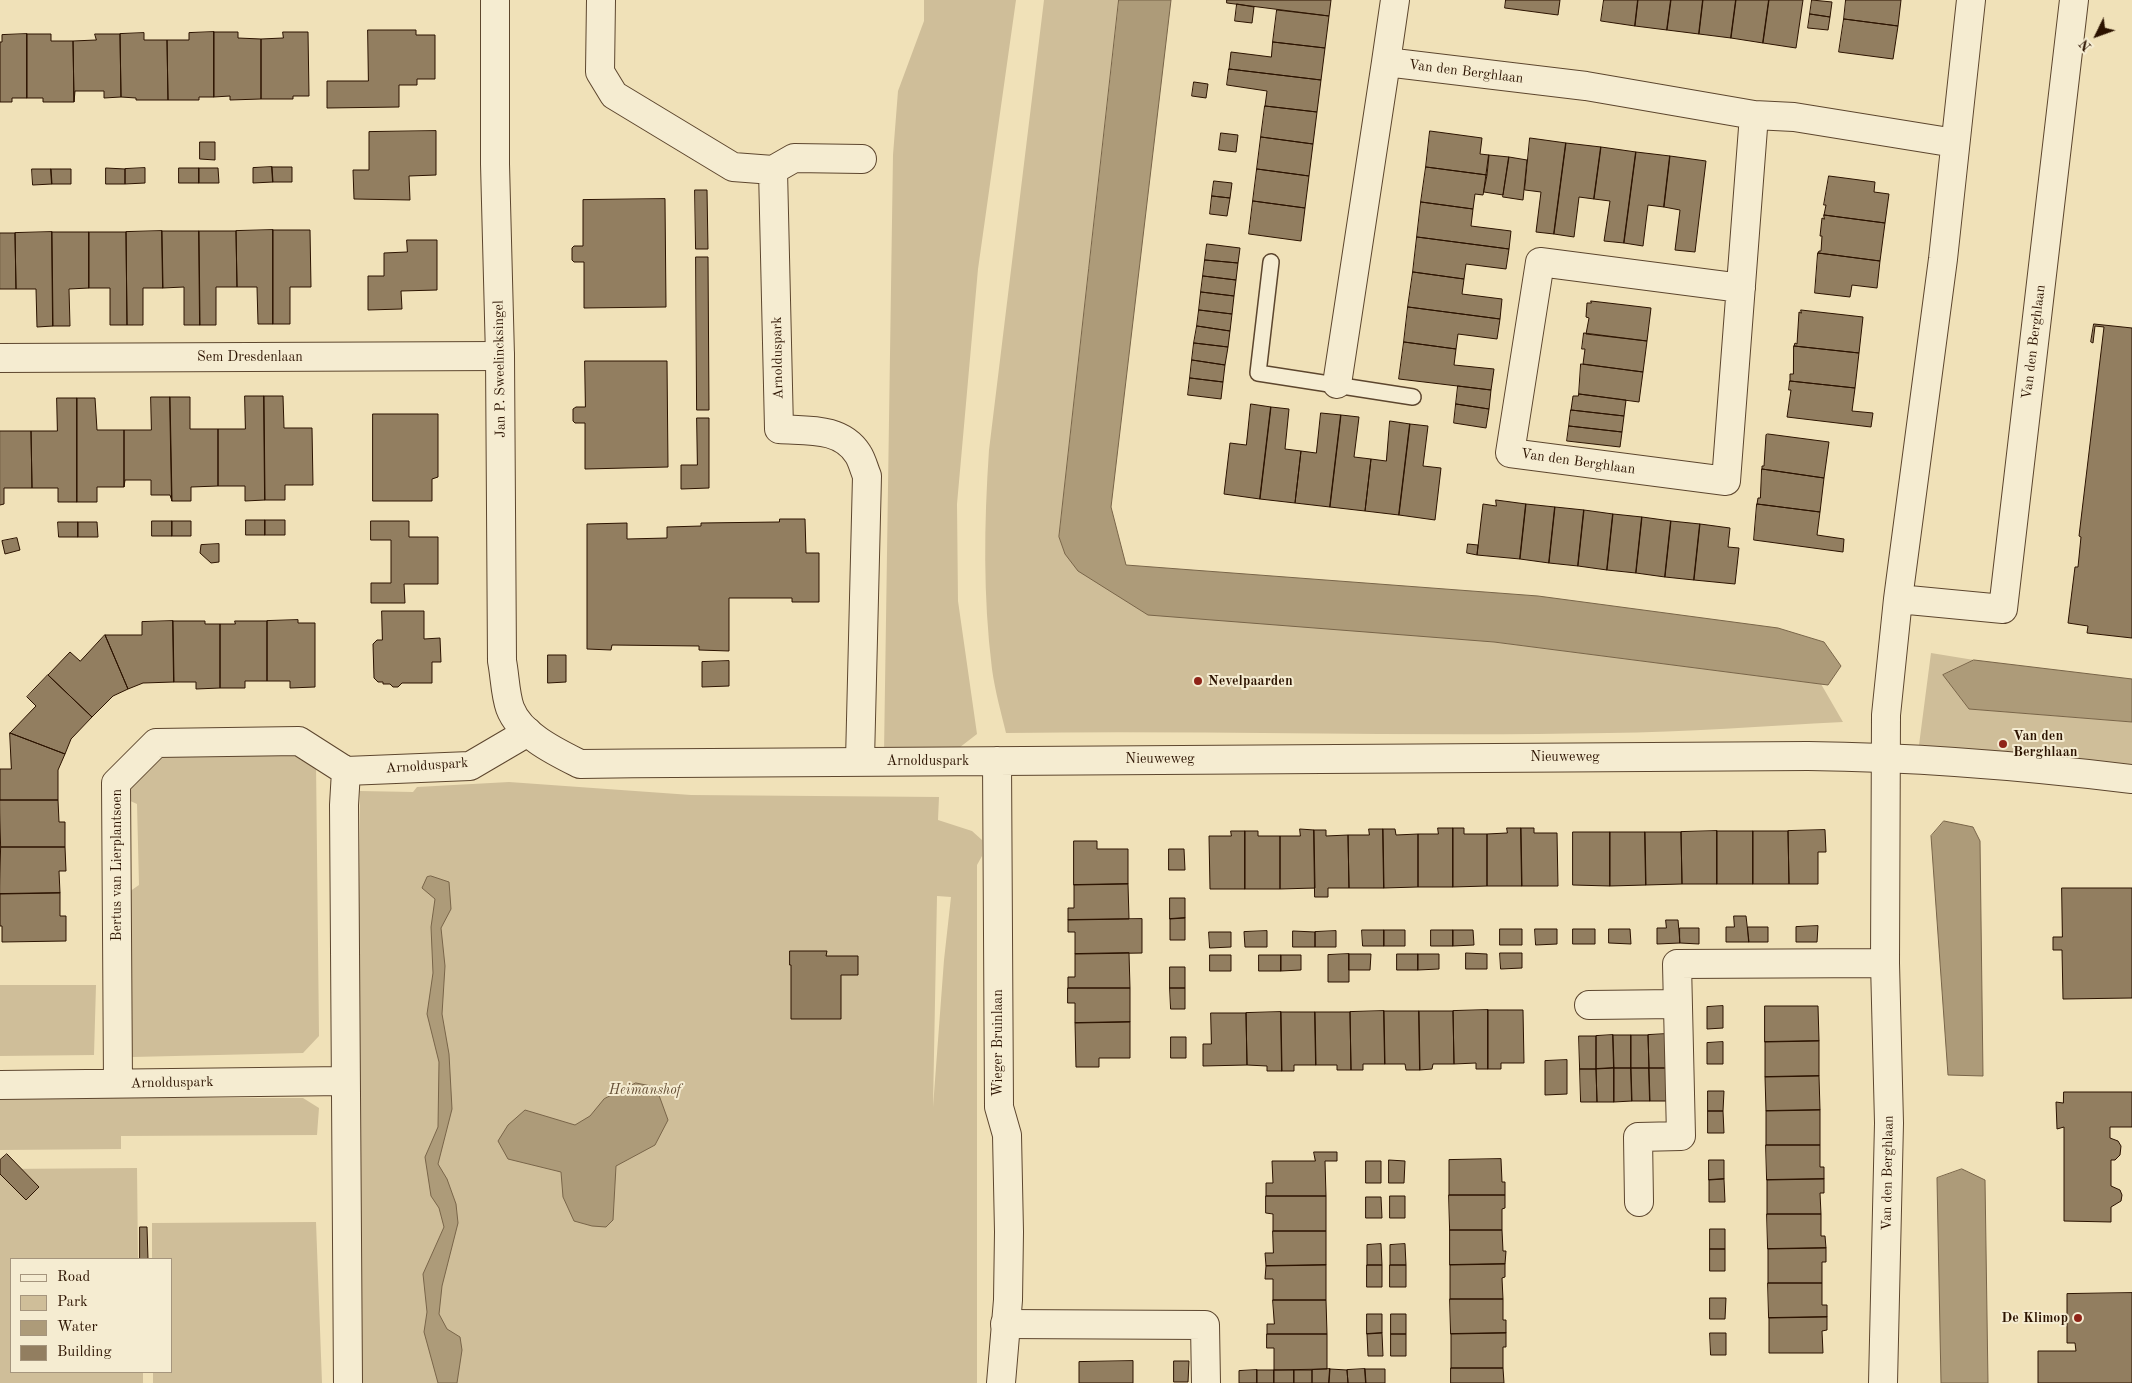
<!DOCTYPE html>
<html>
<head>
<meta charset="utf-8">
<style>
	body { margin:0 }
	#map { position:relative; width:2132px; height:1383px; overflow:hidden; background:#f0e1b8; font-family:"Old Standard TT",serif }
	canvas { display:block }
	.legend { position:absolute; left:10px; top:1258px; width:162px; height:115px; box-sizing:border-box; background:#f5ecd1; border:1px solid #a5957d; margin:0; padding:6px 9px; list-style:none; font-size:15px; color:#2c1300 }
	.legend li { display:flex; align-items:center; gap:10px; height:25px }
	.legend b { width:25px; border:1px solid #a5957d }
	.north { position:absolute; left:2072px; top:10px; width:50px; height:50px; -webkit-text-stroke:4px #f5ecd1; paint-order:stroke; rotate:228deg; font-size:14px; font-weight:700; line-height:20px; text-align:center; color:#2c1300 }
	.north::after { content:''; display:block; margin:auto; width:18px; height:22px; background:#2c1300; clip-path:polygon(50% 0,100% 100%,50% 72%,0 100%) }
</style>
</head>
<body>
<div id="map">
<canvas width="2132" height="1383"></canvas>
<ul class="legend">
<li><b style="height:6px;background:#f5ecd1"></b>Road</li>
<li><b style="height:14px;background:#cfbe99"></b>Park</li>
<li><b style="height:14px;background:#ad9b79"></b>Water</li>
<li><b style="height:14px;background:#927e60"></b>Building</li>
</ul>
<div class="north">N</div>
</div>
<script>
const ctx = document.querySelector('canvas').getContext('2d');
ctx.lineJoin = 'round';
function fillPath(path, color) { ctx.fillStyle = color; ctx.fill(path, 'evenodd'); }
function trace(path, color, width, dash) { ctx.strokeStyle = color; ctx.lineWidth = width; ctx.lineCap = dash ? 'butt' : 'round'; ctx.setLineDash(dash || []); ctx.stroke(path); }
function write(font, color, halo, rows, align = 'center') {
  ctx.font = font + ' "Old Standard TT",serif'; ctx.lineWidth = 4; ctx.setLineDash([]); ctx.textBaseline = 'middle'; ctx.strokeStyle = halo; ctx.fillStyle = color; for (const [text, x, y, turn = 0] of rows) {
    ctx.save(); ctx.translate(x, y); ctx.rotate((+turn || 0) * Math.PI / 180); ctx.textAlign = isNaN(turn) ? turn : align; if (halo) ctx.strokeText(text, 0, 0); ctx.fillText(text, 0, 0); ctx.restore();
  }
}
fillPath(new Path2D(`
	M924,0h92l-38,269 -21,235 1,97 19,133 -22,17 -71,1 9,-597 5,-64 26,-70z
	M1044,0h75l-60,537 6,17 429,88 327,42 22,38c-78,4 -157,10 -235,11 -201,4 -402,-3 -602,0 -5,-21 -11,-42 -14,-64 -9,-73 -8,-145 -3,-219z
	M1931,653l43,7 -30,15 25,34 163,13v43l-213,-20z
	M298,750l18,12 3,274 -16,17 -171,4 -6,-163 13,-9 -2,-81 -11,-5v-16l33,-31z
	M509,782l182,13 248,2 -1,23 34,11 10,9v16l-5,9v518h-622l5,-592 53,1 4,-5zM937,896l14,1 -7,63 -11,147z
	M0,985h96l-2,70 -94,1z
	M104,1098h199l16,10 -2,27 -196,1v13l-121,1v-51z
	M137,1168l1,91h-127v113h132v11h-143v-214z
	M316,1222l6,161h-169v-11h18v-113h-19v-36z`), '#cfbe99');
const water = new Path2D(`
	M1119,0h52l-60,507 15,58 412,31 240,32 46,14 17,24 -13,19 -334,-43 -346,-27 -70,-44 -13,-17 -6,-17z
	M1974,660l158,19v43l-163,-13 -26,-34z
	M1944,821l29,6 7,14 3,235 -35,-1 -17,-239z
	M431,876l18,6 2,27 -10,19 4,38 -3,48 7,40 3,55 -14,55 9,15 9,25 2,19 -16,63 -3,28 8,15 13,8 2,13 -5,33h-19l-14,-51 3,-20 -4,-38 21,-47 -5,-19 -8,-12 -6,-39 13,-30 1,-65 -12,-48 6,-41 -2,-46 4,-28 -13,-11 5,-11z
	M636,1083l20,4 12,33 -13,25 -39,21 -3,54 -7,7 -14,-1 -18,-5 -11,-24 -2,-25 -53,-13 -10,-18 10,-16 17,-15 50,15 15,-9 14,-17z
	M1962,1169l23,11 3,203h-47l-4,-205z`);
fillPath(water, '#ad9b79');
trace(water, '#796549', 1);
const building = new Path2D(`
	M1227,0h104l-2,16 -102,-13z
	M1506,0h54l-2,15 -53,-7z
	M1604,0h34l-3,26 -34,-5z
	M1638,0h33l-4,30 -32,-4z
	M1671,0h32l-4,34 -32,-4z
	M1703,0h33l-5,38 -32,-4z
	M1736,0h33l-6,43 -32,-5z
	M1769,0h34l-7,48 -33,-5z
	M1812,0l20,2 -2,15 -20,-3z
	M1846,0h55l-3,26 -54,-7z
	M1237,4l17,3 -2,16 -17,-2z
	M1277,10l52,6 -4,32 -52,-6z
	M1810,14l20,3 -2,13 -20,-2z
	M1844,19l54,7 -5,33 -54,-7z
	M368,30h48v5h19v44h-18v6h-18v22l-72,1v-27h41z
	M214,32v65h-15v3h-31l-1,-60h22v-7z
	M214,32h24v6l23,1v60l-31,1v-4l-16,1z
	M283,32h25l1,64h-16v3h-32v-60l22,-1z
	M144,33v7h23l1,60h-32v-2l-15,-1 -1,-63z
	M27,34h24v7h22l1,61h-31v-4h-16z
	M27,34v64h-15v4h-12v-60h2v-7z
	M95,34h25l1,63 -17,1v-7h-29l-1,11 -1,-61 23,-1z
	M1273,42l52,6 -4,32 -92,-11 2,-17 40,5z
	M1229,69l92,11 -4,32 -52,-6 2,-15 -40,-6z
	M1194,82l14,2 -2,14 -14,-2z
	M1265,106l52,6 -4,32 -52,-7z
	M436,131v44l-27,1 1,24 -56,-1 -1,-29h16v-38z
	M1430,131l52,7 -2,16 9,1 -2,20 -61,-8z
	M1221,133l17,2 -2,17 -17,-2z
	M1261,137l52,7 -4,32 -52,-7z
	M1530,138l36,5 -12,91 -18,-2 5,-40 -16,-2z
	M200,142h15v18l-15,-1z
	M1566,143l35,4 -7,52 -15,-2 -5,40 -20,-3z
	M1601,147l35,5 -12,91 -20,-2 6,-40 -16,-2z
	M1636,152l34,4 -6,51 -16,-2 -5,41 -19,-3z
	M1489,155l20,2 -6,38 -19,-3z
	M1670,156l36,5 -11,91 -20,-2 5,-40 -16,-3z
	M1509,157l18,3 -4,40 -20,-3z
	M272,167h20v15h-19z
	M272,167l1,15 -20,1v-15z
	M1426,167l61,8 -4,20 -8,-1 -2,15 -52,-7z
	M106,168l19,1v15h-19z
	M145,168v15l-20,1v-15z
	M179,168h20v15h-20z
	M199,168h19l1,15h-20z
	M32,169h19l1,15 -19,1z
	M51,169h20v15h-19z
	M1257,169l52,7 -4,32 -52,-7z
	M1829,176l46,6 -1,10 15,2 -4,29 -61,-8 2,-10h-2z
	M1214,181l18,2 -2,15 -18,-2z
	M695,190h12l1,59h-12z
	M1212,196l18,2 -3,18 -17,-2z
	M665,199l1,108 -82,1v-46h-10l-2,-2v-12l2,-2h9v-46z
	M1253,201l52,7 -4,33 -52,-7z
	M1421,202l52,7 -2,17 40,5 -2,18 -92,-12z
	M1824,215l61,8 -5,38 -62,-8 1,-2h2l1,-15h-2l2,-18 2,1z
	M273,230v94h-15l-1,-37h-20l-1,-56z
	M273,230h37l1,57h-21v37h-17z
	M162,231l1,57h-20v37h-16l-1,-93z
	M162,231h37l1,94h-16v-38l-21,1z
	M199,231h37l1,56h-21v38h-16z
	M52,232l1,94 -16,1 -1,-38h-20l-1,-56z
	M52,232h37v56l-20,1 1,37h-17z
	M89,232h37l1,93h-17v-37h-21z
	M0,233h15l1,56h-16z
	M1417,237l92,12 -3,20 -40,-5 -2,15 -51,-7z
	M407,240h30v50l-36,1 1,18 -34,1v-34h16v-23l23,-1z
	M1207,244l33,4 -2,15 -33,-3z
	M1818,253l62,8 -3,27 -25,-3 -2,12 -35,-4z
	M696,257h12l1,153h-12z
	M1205,260l33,3 -2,17 -33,-4z
	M1413,272l51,7 -2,15 40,5 -2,20 -92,-12z
	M1203,276l33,4 -2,16 -33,-4z
	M1201,292l33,4 -2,18 -33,-4z
	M1591,301l60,7 -4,33 -61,-7 3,-16 -3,-1 1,-14h4z
	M1408,307l92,12 -3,20 -39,-5 -2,15 -52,-7z
	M1199,310l33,4 -2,17 -33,-5z
	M1801,310l62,7 -4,36 -65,-7 1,-3 2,1 2,-32 2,1z
	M2094,324l38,4v310l-45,-5 1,-7 -20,-3 7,-56h3l3,-30 -2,-1 25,-209 -9,-1 -2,17 -2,-1z
	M1197,326l33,5 -2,16 -34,-4z
	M1584,333l63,8 -4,31 -60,-8 2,-15h-3z
	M1404,342l52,7 -2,16 40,4 -3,21 -92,-11z
	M1194,343l34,4 -3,18 -33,-5z
	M1794,346l65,7 -4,35 -65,-7v-7h3z
	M1192,360l33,5 -2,17 -33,-4z
	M585,361h82l1,106 -83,2v-46h-10l-2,-2v-12l3,-2h9z
	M1581,364l62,8 -4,30 -60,-8z
	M1190,378l33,4 -2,17 -33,-4z
	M1790,381l65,7 -3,23 21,2 -2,14 -84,-10 4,-27h-2z
	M1458,386l33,4 -2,19 -33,-5z
	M1579,394l47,6 -2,16 -53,-6 2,-14h5z
	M245,396h19l1,104 -20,1v-15h-27v-57h27z
	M264,396h19l1,32h28l1,57h-28v15h-20z
	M151,397h19l2,104 -2,-6h-19v-15h-26l-1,7v-57h27z
	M170,397h20v32h28v57l-27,1v14h-19z
	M57,398h20v104h-19v-14h-26l-1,-57h26z
	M77,398h18l2,32h27v57h-27v15h-20z
	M1251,404l20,3 -11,92 -36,-5 6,-51 16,2z
	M1456,404l33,5 -3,19 -32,-5z
	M1271,407l18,2 -4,40 16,2 -6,52 -35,-4z
	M1571,410l53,6 -2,16 -53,-6z
	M1321,413l20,2 -11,92 -35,-4 6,-52 15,2z
	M373,414h65v63l-6,2v22h-59z
	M1341,415l18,2 -5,40 17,2 -6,52 -35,-4z
	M697,418h12v70l-28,1v-24h16z
	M1390,421l20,3 -11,91 -34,-4 6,-52 15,2z
	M1410,424l18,2 -5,40 18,2 -6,52 -36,-5z
	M1569,426l53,6 -2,15 -53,-6z
	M0,431h31l1,57h-28v16l-4,1z
	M1768,434l61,8 -5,36 -62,-9v-3h2l2,-31z
	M1762,469l62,9 -4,34 -63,-8 1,-6h2z
	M1496,500l30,4 -6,55 -43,-4 6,-51 13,2z
	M1526,504l29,3 -6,56 -29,-4z
	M1757,504l63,8 -3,23 27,4 -1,13 -89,-12z
	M1555,507l29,3 -6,56 -29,-3z
	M1584,510l29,4 -6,56 -29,-4z
	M1613,514l29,3 -6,56 -29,-3z
	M1642,517l29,4 -6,56 -29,-4z
	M780,519h25l1,34h13v49h-27v-4h-63v53l-30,-1v-4l-87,-1 -1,5 -24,-1v-125l40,-1v16l40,-1v-11l34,-1v-3l78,-1z
	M246,520h19v15h-19z
	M265,520h20v15h-20z
	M152,521h20v15h-20z
	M172,521h19v15h-19z
	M371,521h38v16h29v47h-34l1,19h-34v-20h20v-43h-20z
	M1671,521l29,3 -6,56 -29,-3z
	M58,522h20v15h-19z
	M78,522h19l1,15h-20z
	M1700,524l30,4 -2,19 11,1 -4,36 -41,-4z
	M17,538l3,12 -15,4 -3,-13z
	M219,544v18l-8,1 -11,-10 1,-8z
	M1468,544l10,1 -1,10 -10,-2z
	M382,611h42v28l16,-1 1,24h-9v21h-30l-4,4h-5l-3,-3h-7v-2h-5l-4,-4 -1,-34 4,-4h5z
	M298,620v3h17v64l-25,1v-7h-23v-60z
	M173,621l1,61 -31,1 -15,6 -23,-54h37v-13z
	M173,621h32v3h15v64l-24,1v-7h-22z
	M235,621h32v60h-22v7h-25v-64h15z
	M105,635l23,54 -15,7 -21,21 -44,-42 22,-23 10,9z
	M548,655h18v27l-18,1z
	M729,661v25l-27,1v-25z
	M48,675l44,42 -21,22 -6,15 -55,-21 26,-27 -9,-9z
	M10,733l55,21 -7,16v30h-58v-31h11z
	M0,800h58l1,22h6v25h-64z
	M1438,828h15v59h-35v-53h20z
	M1453,828h11v6h23v52l-34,1z
	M1507,828h14l1,58h-35v-52l20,-1z
	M1521,828h13v5h23l1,53h-36z
	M1300,829l14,1 1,58 -35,1v-53h20z
	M1369,829h14l1,59h-35l-1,-53h21z
	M1383,829h12l1,6 22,-1v53l-34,1z
	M1314,830h12v6l22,-1 1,53h-21v9h-13z
	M1825,830l1,22h-8v32h-29l-1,-53z
	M1231,831h14v58h-35l-1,-53h22z
	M1245,831h13v5h22v53h-35z
	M1717,831v53h-35l-1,-52z
	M1717,831h36v53h-36z
	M1753,831h35l1,53h-36z
	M1573,832h37v54l-37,-1z
	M1610,832h35l1,53 -36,1z
	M1645,832h36l1,52 -36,1z
	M1074,841h23v8h31v35l-54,1z
	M1,847h64l1,24h-7l1,22 -60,1z
	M1169,849h15l1,21h-16z
	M1128,884l1,35 -61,1v-12h6v-23z
	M2062,888h70v110l-69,1 -1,-49h-9v-13h9z
	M60,893v23h6v25l-64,1v-16h-2v-32z
	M1170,898h15v20l-15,1z
	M1734,916h12l3,26h-23v-15h8z
	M1185,918v22h-15v-21z
	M1142,919v34l-67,1v-22h-7v-12z
	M1666,920h12l2,23 -23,1v-16h9z
	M1818,926l-1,16h-21v-15z
	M1748,927h20v15h-19z
	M1680,928h19v16l-19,-1z
	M1500,929h22v16h-22z
	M1535,929h22v15l-21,1z
	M1573,929h22v15h-22z
	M1609,929h21l1,15 -22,-1z
	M1362,930h22v16h-21z
	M1384,930h21v16h-21z
	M1431,930h22v16h-22z
	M1453,930h20l1,15 -21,1z
	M1267,931v16h-22l-1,-15z
	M1293,931l22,1v15h-22z
	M1336,931v16h-21v-15z
	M1209,932h22v15l-21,1z
	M790,951h37l-1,5h32v19h-17v44h-50v-54h-1z
	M1129,953l1,35h-62v-11h7v-23z
	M1466,953l21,1v15h-21z
	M1500,953h22v15l-21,1z
	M1349,954h22l-1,16h-21z
	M1349,954v28h-21v-27z
	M1397,954h21v16h-21z
	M1418,954h21v15l-21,1z
	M1210,955h21v16h-21z
	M1259,955h22v16h-22z
	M1281,955h20v15l-20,1z
	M1170,967h15v21h-15z
	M1068,988h62v34l-55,1v-20h-7z
	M1170,988h15v21h-14z
	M1723,1006v22l-16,1v-22z
	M1765,1006h53l1,35 -54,1z
	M1488,1010h35l1,53h-23v6h-13z
	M1488,1010v59h-12v-6l-22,1 -1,-53z
	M1384,1011h35l1,59h-14l-1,-6h-20z
	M1384,1011l1,53h-22v6h-12l-1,-58z
	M1419,1011h34l1,53h-21l-1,5 -12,1z
	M1281,1012l1,59h-15v-5l-20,-1 -1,-52z
	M1281,1012h34l1,53h-22v6h-12z
	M1315,1012h35l1,58h-14v-5h-21z
	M1211,1013h35l1,52 -44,1v-22h8z
	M1130,1022v36h-31v9h-23l-1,-44z
	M1667,1034v34h-18l-1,-33z
	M1613,1035h18v33h-17z
	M1613,1035l1,33 -18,1v-33z
	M1631,1035h17l1,33h-18z
	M1579,1036h17v33h-16z
	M1171,1037h15v21h-15z
	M1819,1041v35l-54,1v-35z
	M1723,1042v22h-16v-21z
	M1567,1060v34l-22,1v-34z
	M1614,1068h17l1,33 -18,1z
	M1614,1068v34h-17l-1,-33z
	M1631,1068h18l1,33h-18z
	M1649,1068h18l1,33h-18z
	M1580,1069h16l1,33h-16z
	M1819,1076l1,34 -54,1 -1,-34z
	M1708,1091h16l-1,20h-15z
	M2064,1092h68v35h-22v11l8,3 3,5 -1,9 -5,5h-4v26l9,4 2,5 -1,6 -10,6v15l-47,-1v-94l-7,2 -1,-27 7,1z
	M1820,1110v35h-54v-34z
	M1708,1111h15l1,22h-16z
	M1766,1145h54v22h4v12l-57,1z
	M1314,1152h23v9h-12l1,35h-60v-13h7l-1,-22h43z
	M7,1154l32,33 -13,13 -26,-26v-14z
	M1501,1159l1,23h3v13h-56v-35z
	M1389,1160l16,1 -1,22h-15z
	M1709,1160h15v19l-15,1z
	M1366,1161h15v22h-15z
	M1724,1179l1,23h-16v-22z
	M1824,1179v14h-4l1,21h-54v-34z
	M1449,1195h56v13l-3,1v21h-52z
	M1266,1196h60v35h-53v-17l-7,-1z
	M1390,1196h15v22h-15z
	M1366,1197h15l1,21h-16z
	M1767,1214h54v22h4l1,12 -58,1z
	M140,1227h7l1,32h-8z
	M1710,1229h15v20h-15z
	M1450,1230h52l1,21h3l-1,13 -55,1z
	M1273,1231h53v34l-60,1 -1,-13h8z
	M1381,1244l1,21h-15v-20z
	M1405,1244l1,21h-16v-20z
	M1826,1248v14h-4v21h-54v-34z
	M1710,1249h15v22h-15z
	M1505,1264v13l-3,1 1,21h-53v-34z
	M1326,1265v35h-53v-21h-8l1,-13z
	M1367,1265h15v22h-15z
	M1390,1265h16v22h-16z
	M1768,1283h54v22h5v12l-58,1z
	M2132,1293v90h-94v-32h38l-1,-8h-8v-49z
	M1710,1298h16l-1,21h-15z
	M1450,1299h53v21h3v13l-55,1z
	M1273,1300h53l1,34h-60v-10h7z
	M1367,1314h15v19l-15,1z
	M1391,1314h15v20h-15z
	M1827,1317v13l-5,1 1,22h-54v-35z
	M1382,1333l1,23h-15l-1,-22z
	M1506,1333v14h-3v21h-52v-34z
	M1710,1333h16v22h-15z
	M1267,1334h60v35l-53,1v-22h-7z
	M1391,1334h15v22h-15z
	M1133,1361v22h-54v-21z
	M1174,1361h15l-1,21h-14z
	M1451,1368h52l1,15h-53z
	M1330,1369l17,1 1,13h-19z
	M1330,1369l-1,14h-17v-13z
	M1365,1369l1,14h-18l-1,-13z
	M1365,1369h20v14h-19z
	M1257,1370h17v13h-17z
	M1257,1370v13h-18v-12z
	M1274,1370h20v13h-20z
	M1294,1370h18v13h-18z`);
fillPath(building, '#927e60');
trace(building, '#2c1300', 1);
const service = new Path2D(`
	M1271,262l-13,111 155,24`);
const minor = new Path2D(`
	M601,0l-1,72 14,23 119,72 40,3 6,259c29,2 62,-2 79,25 4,6 6,15 9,22l-7,284
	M1386,62l9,-62
	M773,170l21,-12 68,1
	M1741,288l-201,-26 -30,191 216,28 28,-366
	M0,358l500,-2
	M1337,384l49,-322 200,24 168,29 40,2 161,26
	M1898,599l105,10 71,-609
	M346,771l-2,34 4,578
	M346,771l124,-5 58,-34
	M1589,1005l88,-1
	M118,1083l-2,-300 40,-40 143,-2 47,30
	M0,1085l345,-4
	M1639,1202l-1,-65 43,-1 -4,-172 208,-1
	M1005,1324l200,1 1,58
	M1883,1383l6,-260 -4,-160 1,-248 12,-116 45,-340 28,-259`);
const tertiary = new Path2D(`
	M495,0v164l5,192 2,305c3,15 3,33 8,47 10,27 46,44 70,56 409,-5 818,-6 1228,-8 109,1 216,10 324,23
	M997,761l2,346 8,28 2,97 -1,68 -7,83`);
trace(service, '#5d462e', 18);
trace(minor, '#5d462e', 30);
trace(tertiary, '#5d462e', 30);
trace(service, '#f5ecd1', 15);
trace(minor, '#f5ecd1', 28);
trace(tertiary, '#f5ecd1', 28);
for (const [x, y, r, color] of [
	[1198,681,5,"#8f2418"],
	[2003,744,5,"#8f2418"],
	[2078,1318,5,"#8f2418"]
]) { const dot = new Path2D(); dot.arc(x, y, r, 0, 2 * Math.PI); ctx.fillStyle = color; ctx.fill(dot); trace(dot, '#f5ecd1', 2); }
write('14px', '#2c1300', '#f5ecd1', [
	["Van den Berghlaan",1466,72,7],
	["Van den Berghlaan",2034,342,-83],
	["Sem Dresdenlaan",250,357],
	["Arnolduspark",778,358,-91],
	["Jan P. Sweelincksingel",500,369,-91],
	["Van den Berghlaan",1578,462,8],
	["Nieuweweg",1565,757],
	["Nieuweweg",1160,759],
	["Arnolduspark",928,761],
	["Arnolduspark",427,766,-4],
	["Bertus van Lierplantsoen",117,865,-90],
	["Wieger Bruinlaan",998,1043,-90],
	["Arnolduspark",172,1083,-1],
	["Van den Berghlaan",1888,1173,-89]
]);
write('bold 14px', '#2c1300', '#f5ecd1', [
	["Nevelpaarden",1208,681],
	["Van den",2013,736],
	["Berghlaan",2013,752],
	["De Klimop",2068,1318,"right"]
], 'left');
write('italic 14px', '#654f36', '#f5ecd1', [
	["Heimanshof",645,1090]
]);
</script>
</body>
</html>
